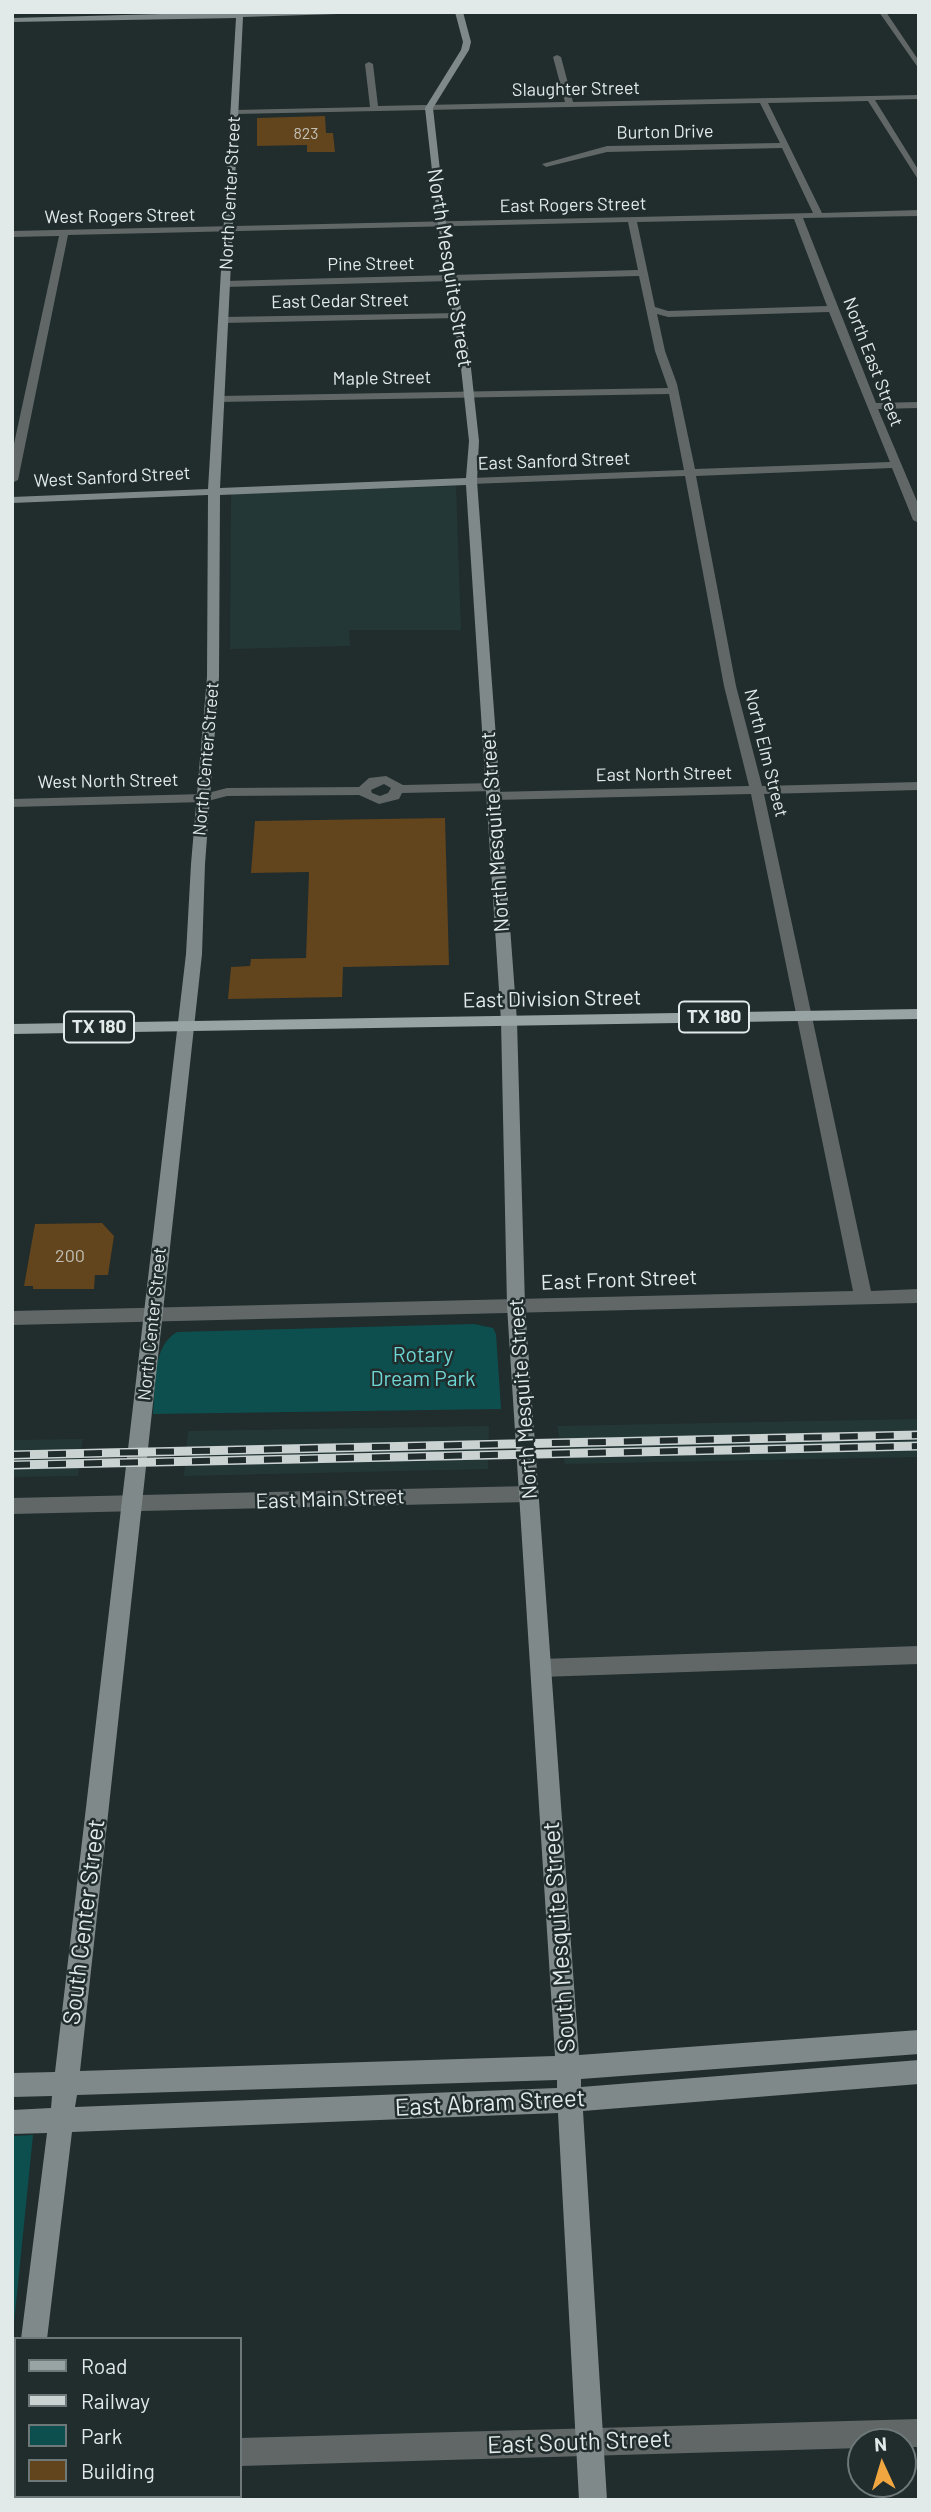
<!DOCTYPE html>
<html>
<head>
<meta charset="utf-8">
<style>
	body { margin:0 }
	#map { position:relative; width:931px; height:2512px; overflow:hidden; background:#212c2c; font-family:Barlow,sans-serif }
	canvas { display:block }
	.frame { position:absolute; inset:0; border:14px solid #e2e9e9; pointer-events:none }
	.legend { position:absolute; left:14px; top:2337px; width:228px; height:161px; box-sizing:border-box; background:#212c2c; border:2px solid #6e7878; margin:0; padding:9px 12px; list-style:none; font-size:21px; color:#e2e9e9 }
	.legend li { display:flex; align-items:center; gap:14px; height:35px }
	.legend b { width:35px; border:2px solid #6e7878 }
	.north { position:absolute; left:847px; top:2428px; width:70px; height:70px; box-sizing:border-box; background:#212c2c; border:2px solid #6e7878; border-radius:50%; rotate:356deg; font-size:19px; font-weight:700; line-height:28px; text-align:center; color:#e2e9e9 }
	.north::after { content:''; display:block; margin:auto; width:24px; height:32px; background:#f1a640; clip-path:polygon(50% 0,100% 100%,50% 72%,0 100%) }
</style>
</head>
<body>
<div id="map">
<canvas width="931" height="2512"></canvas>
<div class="frame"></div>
<ul class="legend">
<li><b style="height:9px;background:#98a4a3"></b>Road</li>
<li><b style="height:9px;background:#cbd2d2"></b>Railway</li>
<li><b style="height:19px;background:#0d4f4e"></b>Park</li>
<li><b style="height:19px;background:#62441d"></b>Building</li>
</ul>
<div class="north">N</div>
</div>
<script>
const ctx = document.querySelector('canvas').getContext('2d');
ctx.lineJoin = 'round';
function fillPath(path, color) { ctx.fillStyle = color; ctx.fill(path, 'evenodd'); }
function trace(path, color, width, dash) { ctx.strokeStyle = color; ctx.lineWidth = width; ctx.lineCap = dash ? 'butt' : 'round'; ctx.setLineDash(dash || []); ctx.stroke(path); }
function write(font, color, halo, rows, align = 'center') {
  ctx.font = font + ' Barlow,sans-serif'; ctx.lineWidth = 5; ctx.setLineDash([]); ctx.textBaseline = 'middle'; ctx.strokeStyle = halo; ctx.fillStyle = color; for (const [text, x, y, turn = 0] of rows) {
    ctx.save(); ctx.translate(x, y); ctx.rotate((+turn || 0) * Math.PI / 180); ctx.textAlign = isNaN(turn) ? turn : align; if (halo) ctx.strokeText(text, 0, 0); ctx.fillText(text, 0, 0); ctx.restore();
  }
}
fillPath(new Path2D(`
	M456,486l5,144h-112l1,16 -120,3 1,-155z
	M919,1419v38l-354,7 -8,-38z
	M489,1426l-1,43 -304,7 4,-45z
	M83,1439l-5,37 -66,1v-37z`), '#243737');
fillPath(new Path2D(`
	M474,1324l19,4 3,6 5,75 -348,5c3,-27 -2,-67 24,-82z
	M33,2135l-21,208v-207z`), '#0d4f4e');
fillPath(new Path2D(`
	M325,116l1,17h7l2,19h-28v-7l-50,1v-28z
	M445,818l4,147 -106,2 -1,30 -114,2 3,-32 19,-1 1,-7 55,-1 3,-86 -58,1 4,-52z
	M102,1223l12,13 -6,39h-13l-1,14h-61v-3h-9l11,-62z`), '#62441d');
fillPath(new Path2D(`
	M879,12h7l33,49v8z
	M557,55l4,2 12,45 346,-7v4l-44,1 44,71v10l-51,-80 -100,2 54,110 97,-3v6l-116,2 73,185 43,-1v6l-41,1 41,97v17l-6,-3 -21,-52 -196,8 40,210 26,100 157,-4v8l-155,4 107,497 48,-2v14l-907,22v-14l841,-20 -102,-497 -257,6 -7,-4 7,-4 255,-6 -25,-100 -39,-210 -214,8 -6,-3 6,-3 213,-8 -15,-76 -450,8 -5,-3 5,-3 449,-8 -13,-37 -16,-75 -414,11 -5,-3 5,-3 413,-11 -10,-48 -560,13 -50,245 -6,3v-30l47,-217 -47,1v-6l801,-18 -31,-65 -175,4 -61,15 -4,-3 65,-18 173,-3 -20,-40 -525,11 -4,-2 4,-2 135,-3 -5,-43 4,-2 4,2 5,42 187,-4 -12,-45zM794,219l33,87 -159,5 -13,-4 -18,-85zM829,312l61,150 -195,7 -18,-85 -12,-33 -8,-37 11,3z
	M461,313l2,2 -5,3 -235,5 -5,-3 5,-3z
	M386,776l17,9 91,-2 7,4 -7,4 -92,2 -3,6 -20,5 -20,-9 -132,1 -23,6 -192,5v-8l192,-5 23,-6 132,-1 10,-9zM384,784l7,4 -3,5 -8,3 -8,-3 -1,-3z
	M529,1486l7,2 3,6 -3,6 -7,2 -517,12v-16z
	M919,1646v18l-378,13 -7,-3 -3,-6 3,-6 7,-3z
	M919,2419v28h-16v-5h-42v6l-621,18v-28z`), '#616767');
fillPath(new Path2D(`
	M401,12l-158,5 -23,471 246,-10 3,-37 -9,-82 -22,-135 -13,-116 36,-58 2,-8 -8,-30h8l8,30 -2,8 -36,58 13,116 24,135 9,82 -2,40 40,540 8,285 54,749 340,-25v24l-338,25v8l338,-27v24l-336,27 24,389h-28l-21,-387 -486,19 -25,207h-26l26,-206 -35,1v-24l39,-2 1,-12 -40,1v-24l43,-1 131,-1118 5,-90 16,-187 1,-182 -196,8v-6l196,-8 28,-471 -224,4v-4l224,-6zM466,485l35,536 6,285 48,750 -475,15 122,-1117 3,-90 14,-187 1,-182zM557,2080v8l-482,19 2,-12z
	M16,2454v42h10v4h-14v-44z`), '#808989');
fillPath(new Path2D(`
	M919,1009v10l-907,15v-10z`), '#98a4a3');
const rail = new Path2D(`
	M12,1455l907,-20
	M12,1465l907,-19`);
trace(rail, '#cbd2d2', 9);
trace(rail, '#212c2c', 6, [18]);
write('16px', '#c2c0b6', null, [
	["823",306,134]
]);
write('18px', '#e2e9e9', '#212c2c', [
	["Slaughter Street",576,89,-1],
	["Burton Drive",665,132,-1],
	["North Center Street",230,193,-87],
	["East Rogers Street",573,205,-1],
	["West Rogers Street",120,216,-1],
	["Pine Street",371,264,-1],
	["East Cedar Street",340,301,-1],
	["North East Street",873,362,69],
	["Maple Street",382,378,-1],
	["East Sanford Street",554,461,-2],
	["West Sanford Street",112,477,-3],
	["North Elm Street",766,753,76],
	["North Center Street",206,759,-85],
	["East North Street",664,774,-1],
	["West North Street",108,781,-1],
	["North Center Street",152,1324,-84]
]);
write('18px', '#c2c0b6', null, [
	["200",70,1256]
]);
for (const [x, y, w] of [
	[714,1017,70],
	[99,1027,70]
]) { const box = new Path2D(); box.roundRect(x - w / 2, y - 15.5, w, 31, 5); ctx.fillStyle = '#212c2c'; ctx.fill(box); trace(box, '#e2e9e9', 2); }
write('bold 19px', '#e2e9e9', null, [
	["TX 180",714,1017],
	["TX 180",99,1027]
]);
write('21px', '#e2e9e9', '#212c2c', [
	["North Mesquite Street",450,268,81],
	["North Mesquite Street",495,832,-94],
	["East Division Street",552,999,-1],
	["East Front Street",619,1280,-2],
	["North Mesquite Street",523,1399,-94],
	["East Main Street",330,1499,-2]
]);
write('21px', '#6ed7d5', '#212c2c', [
	["Rotary",423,1355],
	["Dream Park",423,1379]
]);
write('24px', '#e2e9e9', '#212c2c', [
	["South Center Street",84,1922,-83],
	["South Mesquite Street",559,1937,-94],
	["East Abram Street",490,2103,-3],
	["East South Street",579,2442,-2]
]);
</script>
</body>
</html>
